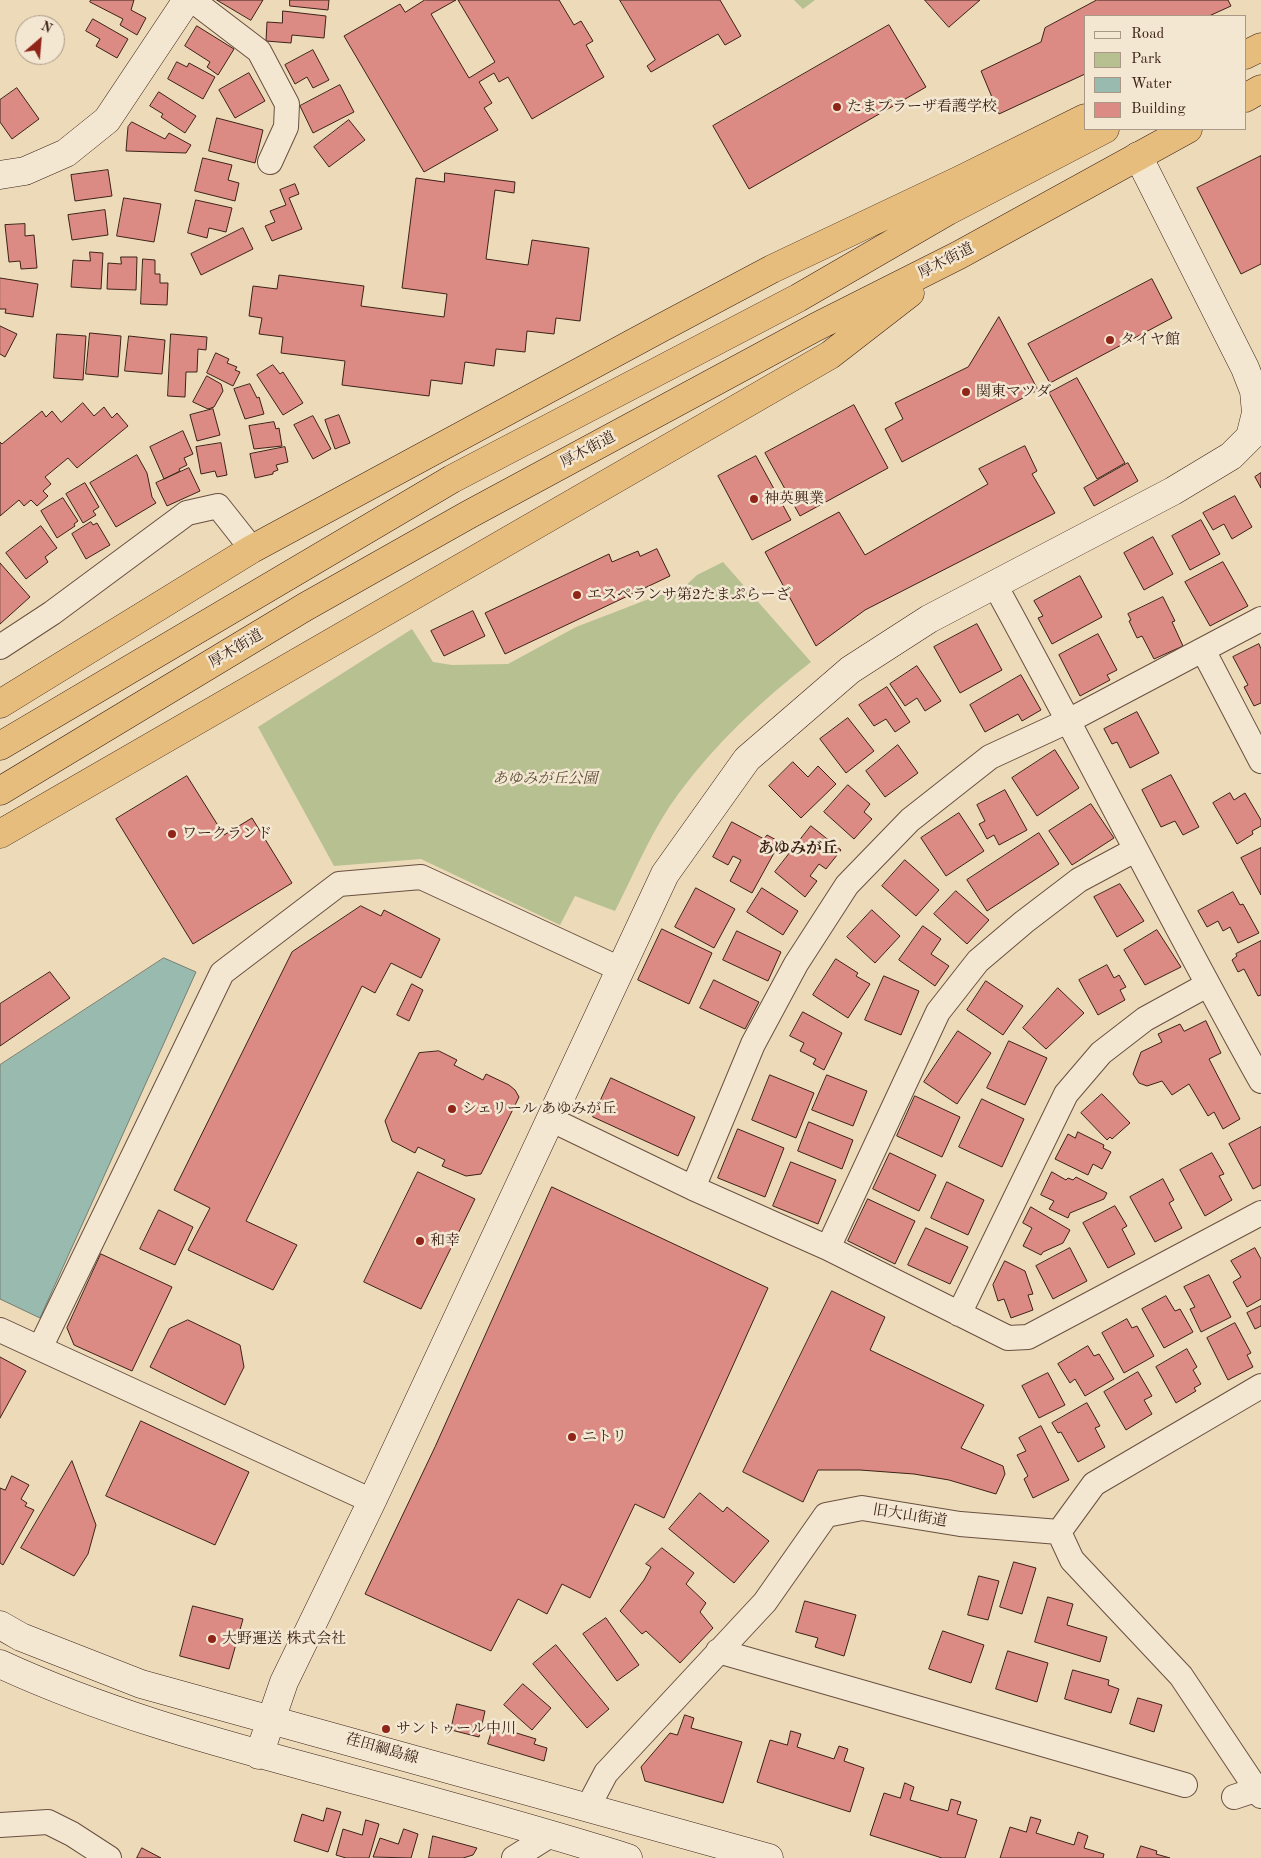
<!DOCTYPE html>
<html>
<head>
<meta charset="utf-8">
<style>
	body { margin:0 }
	#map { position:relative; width:1261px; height:1858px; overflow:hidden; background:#eddab9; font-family:"Old Standard TT",serif }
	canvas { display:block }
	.legend { position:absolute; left:1084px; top:15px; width:162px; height:115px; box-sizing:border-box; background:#f3e7d2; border:1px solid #aa9887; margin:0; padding:6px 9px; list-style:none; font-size:15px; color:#3d2217 }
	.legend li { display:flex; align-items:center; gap:10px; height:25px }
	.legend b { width:25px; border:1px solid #aa9887 }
	.north { position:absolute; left:15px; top:15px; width:50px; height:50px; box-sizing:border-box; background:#f3e7d2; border:1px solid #aa9887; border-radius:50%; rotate:27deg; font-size:14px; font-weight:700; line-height:20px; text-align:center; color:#3d2217 }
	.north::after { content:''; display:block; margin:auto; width:18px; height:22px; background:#8f2418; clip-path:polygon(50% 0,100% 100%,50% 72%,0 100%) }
</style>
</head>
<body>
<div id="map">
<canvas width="1261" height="1858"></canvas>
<ul class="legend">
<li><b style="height:6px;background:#f3e7d2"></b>Road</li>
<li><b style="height:14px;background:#b6c091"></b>Park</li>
<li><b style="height:14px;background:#99bbaf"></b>Water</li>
<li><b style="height:14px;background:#db8b84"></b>Building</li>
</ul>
<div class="north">N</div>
</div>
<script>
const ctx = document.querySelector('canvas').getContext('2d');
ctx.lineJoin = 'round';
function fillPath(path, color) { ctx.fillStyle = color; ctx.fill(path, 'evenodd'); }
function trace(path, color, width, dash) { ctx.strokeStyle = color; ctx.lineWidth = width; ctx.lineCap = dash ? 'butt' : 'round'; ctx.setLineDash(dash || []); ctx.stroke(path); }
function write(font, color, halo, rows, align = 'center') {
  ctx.font = font + ' "Old Standard TT","Noto Serif JP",serif'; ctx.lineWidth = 5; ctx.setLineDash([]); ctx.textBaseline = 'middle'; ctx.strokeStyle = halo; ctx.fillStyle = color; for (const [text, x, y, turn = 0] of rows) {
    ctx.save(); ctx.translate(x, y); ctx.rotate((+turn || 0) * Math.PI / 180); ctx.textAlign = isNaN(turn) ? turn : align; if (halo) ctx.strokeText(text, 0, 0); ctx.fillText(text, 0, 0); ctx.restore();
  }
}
fillPath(new Path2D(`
	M794,0h21l-12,9z
	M723,562l88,100c-49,38 -95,81 -132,131 -27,36 -44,79 -64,118l-40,-15 -15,29 -139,-66 -87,7 -76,-139 154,-98 21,33 19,3 56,-1 68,-37 78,-30 28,-8 15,-14z`), '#b6c091');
const water = new Path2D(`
	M164,958l32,14 -156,346 -40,-19v-234z`);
fillPath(water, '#99bbaf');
trace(water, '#747e72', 1);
const building = new Path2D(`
	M91,0h43l-3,10 15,8 -9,17 -17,-10 3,-6 -33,-17z
	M217,0h46l-12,20z
	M290,0h39l-1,10 -38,-4z
	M425,0h31l-25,14 38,64 26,-16 -37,-62h101l15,25 7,-4 12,20 -7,4 18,32 -72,42 -24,-42 -9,5 -5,-9 -15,9 13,21 -8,5 14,22 -74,42 -80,-136 56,-32 5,8z
	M620,0h100l21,36 -16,9 -7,-11 -67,38 -4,-6 8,-6z
	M925,0h55l-31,27z
	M1097,0h131l3,6 -22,10h-124v58l-86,40 -18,-43 60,-29 4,-14z
	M283,11l43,5 -2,22 -32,-3 -1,8 -25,-2 1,-19 15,1z
	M93,19l35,20 -11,19 -21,-12 4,-7 -14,-8z
	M889,25l37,62 -177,102 -36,-63z
	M197,26l37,23 -16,26 -11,-8 3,-5 -25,-16z
	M313,50l16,30 -16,8 -6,-11 -12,7 -10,-19z
	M177,62l10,5 2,-4 26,14 -12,22 -35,-20z
	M249,73l16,28 -30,17 -16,-28z
	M340,85l14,27 -41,21 -13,-27z
	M17,88l22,31 -27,20 -12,-17v-22z
	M159,92l37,24 -11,17 -24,-16 2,-3 -13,-8z
	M217,118l46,12 -8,33 -46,-12z
	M349,120l16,20 -36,27 -15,-20z
	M132,122l33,17 4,-6 22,12 -5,8 -60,-2 2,-24z
	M1261,156v108l-20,10 -44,-86z
	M203,158l29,7 -4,15 11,3 -4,18 -40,-10z
	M108,170l4,26 -37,5 -4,-26z
	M445,173l70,9 -1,11 -19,-3 -9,69 42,6 4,-25 57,8 -9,73 -24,-3 -2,16 -27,-3 -2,21 -29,-3 -2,17 -29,-4 -3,22 -31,-4 -2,16 -87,-11 3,-24 -64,-8 2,-16 -24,-3 3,-16 -13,-2 4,-30 24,3 2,-14 85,11 -3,20 83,11 3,-23 -45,-6 14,-110 28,4z
	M295,184l4,10 -10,4 13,31 -30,12 -7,-15 10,-4 -5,-11 16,-6 -6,-15z
	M124,198l37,6 -7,38 -37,-6z
	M196,200l36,8 -6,24 -17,-4 -2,10 -19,-5z
	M105,210l3,25 -36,5 -4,-25z
	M25,224v12l9,-1 3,33 -16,1 -1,-8 -11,1 -4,-37z
	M243,228l10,21 -52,26 -10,-21z
	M90,252l13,1 -2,36 -30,-2 2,-27 17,1z
	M121,257h16l-1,33 -29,-1 1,-26 13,1z
	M143,259l12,1v14h5v9h8l-1,22 -26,-1z
	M0,278l38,6 -5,33 -28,-4 1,-4h-6z
	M1152,279l20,39 -122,65 -22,-39z
	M999,317l39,73 -136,72 -17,-33 18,-10 -8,-16 73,-36z
	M0,326l17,8 -12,23 -5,-3z
	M90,333l31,3 -3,41 -32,-3z
	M57,334l29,2 -3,44 -29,-2z
	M171,334l36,3 -1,13 -8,-1 -1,23h-11l-1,25 -17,-1z
	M129,336l36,4 -3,34 -37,-3z
	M216,353l13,6 -2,4 10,4 -2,3 5,2 -7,14 -26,-13z
	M273,365l7,9 3,-2 20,31 -20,12 -26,-40z
	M207,376l14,8 2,7 -9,16 -6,2 -15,-7z
	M1077,378l48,85 -28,16 -48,-86z
	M250,384l7,14 2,-1 5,17 -19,5 -11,-30z
	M83,403l11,13 10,-9 8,11 5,-5 11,13 -51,42 -9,-10 -23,19 6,7 -8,7 5,5 -11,10 -6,-6 -7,6 -5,-6 -19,16v-74l2,2 40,-33 4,6 6,-6 9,11z
	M854,405l34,63 -88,48 -35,-63z
	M213,409l7,26 -23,6 -7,-26z
	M339,415l11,28 -15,6 -10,-29z
	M313,416l18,33 -18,10 -19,-34z
	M274,422l2,7 3,-1 3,18 -28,3 -5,-23z
	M183,431l10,23 -9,4 3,7 -8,4 1,2 -16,8 -14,-32z
	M221,443l6,32 -10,2 -2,-6 -14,3 -5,-27z
	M1025,446l12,25 -5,3 23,39 -190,97 -49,36 -51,-94 74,-40 26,43 123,-71 -9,-15z
	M285,447l3,15 -12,3 2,5 -5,2v2l-18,4 -5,-24z
	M137,455l10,18 5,24 4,6 -40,24 -26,-44z
	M756,456l35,64 -39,20 -34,-64z
	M1128,463l10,18 -44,25 -10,-18z
	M189,468l11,23 -33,15 -11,-23z
	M1261,473v15l-6,-11z
	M85,483l14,24 -6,4 3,4 -13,8 -17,-29z
	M1235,496l17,31 -20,12 -8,-15 -11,6 -10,-17z
	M63,498l15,23 -4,3 1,2 -18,12 -16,-27z
	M1201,520l19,34 -30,16 -18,-34z
	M91,522l2,3 4,-2 13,22 -24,14 -14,-25z
	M41,526l16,22 -12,9 3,5 -22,17 -20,-26z
	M1153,537l20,37 -29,16 -20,-37z
	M657,549l13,27 -165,78 -20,-41 124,-59 3,8 26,-11 2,5z
	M1223,562l25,44 -38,20 -25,-44z
	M0,563l30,34 -30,27z
	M1080,576l22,41 -50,27 -14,-26 5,-2 -9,-15z
	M1163,597l12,24 -3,1 11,24 -29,13 -12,-23 -5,2 -8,-17 2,-1 -3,-6z
	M473,611l12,25 -41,20 -13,-25z
	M977,624l25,46 -42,23 -26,-46z
	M1098,634l19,36 -10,5 3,5 -30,16 -21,-41z
	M1259,644l2,5v54l-7,3 -10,-19 4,-2 -15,-28z
	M917,666l24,35 -16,10 -8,-13 -12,8 -15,-22z
	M1021,675l20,35 -19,11 -4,-7 -33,18 -15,-27z
	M887,687l23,35 -15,10 -9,-13 -12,7 -15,-21z
	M1137,712l22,41 -29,15 -13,-26 -5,2 -8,-15z
	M848,718l26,33 -28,22 -26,-34z
	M898,745l20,28 -33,24 -19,-26z
	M1055,750l24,38 -42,28 -25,-38z
	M793,762l15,15 10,-11 18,18 -35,34 -32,-32z
	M1171,775l28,52 -16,8 -8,-14 -14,6 -19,-37z
	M187,776l37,59 28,-17 40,65 -99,61 -77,-125z
	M848,785l22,19 -6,8 8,7 -18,20 -30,-27z
	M1005,790l22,40 -28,15 -5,-10 -7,4 -8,-15 6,-3 -8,-16z
	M1230,793l4,7 11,-7 16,27v6l-9,5 1,3 -16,10 -24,-41z
	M1091,804l23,34 -42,27 -23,-34z
	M959,813l25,38 -38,25 -25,-38z
	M732,822l32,17 3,-4 13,7 -28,51 -22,-12 11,-21 -8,-4 -5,9 -15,-8z
	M811,826l30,24 -15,19 -7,-5 -9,12 7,5 -12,16 -30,-25z
	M1039,833l20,31 -72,47 -20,-31z
	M1261,848v47l-20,-37z
	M905,860l34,30 -23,26 -34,-30z
	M1120,884l24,37 -27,16 -23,-40z
	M696,888l39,21 -21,39 -39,-21z
	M762,888l36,23 -15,24 -36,-23z
	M956,891l33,29 -22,24 -33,-30z
	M1233,892l7,13 3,-1 16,29 -21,10 -8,-16 -7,4 -5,-10 -11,6 -9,-16z
	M361,906l20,10 3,-6 56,29 -19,39 -30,-15 -16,30 -13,-7 -116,235 51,24 -24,45 -85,-40 22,-42 -36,-18 118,-238z
	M872,910l28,26 -25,27 -28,-26z
	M923,926l18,13 -10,15 18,12 -14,20 -36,-26z
	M662,929l50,24 -23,51 -51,-24z
	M1157,930l24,37 -36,18 -21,-35z
	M737,931l44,21 -13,29 -45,-21z
	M1261,941v54l-3,1 -14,-27 -6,3 -6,-12 5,-4 -1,-2z
	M836,959l22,14 -2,3 14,8 -22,34 -35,-23z
	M1107,965l7,13 5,-3 7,12 -6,3 5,10 -27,15 -19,-35z
	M50,972l20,26 -70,48v-42z
	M884,976l35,15 -18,44 -36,-15z
	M714,980l45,22 -14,27 -45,-21z
	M986,981l37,25 -20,29 -36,-25z
	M412,984l11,6 -14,31 -12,-6z
	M1058,988l26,25 -38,36 -23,-21z
	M803,1012l39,21 -18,37 -11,-6 3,-5 -16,-8 4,-8 -14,-7z
	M1206,1021l15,32 -12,6 31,60 -17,10 -9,-17 -6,4 -19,-32 -17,11 -10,-14 -15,5 -8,-3 -6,-9 8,-22 21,-10 -4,-8 22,-10 4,7z
	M958,1031l33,22 -34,51 -33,-22z
	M1009,1041l38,17 -22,47 -38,-17z
	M439,1051l18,9 -3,5 29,15 3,-6 23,11 6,5 4,7 -38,77 -15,2 -24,-10 3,-6 -27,-13 -3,6 -23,-12 -7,-20 34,-68z
	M770,1075l44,18 -18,45 -44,-18z
	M827,1075l40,16 -14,35 -41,-16z
	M611,1078l84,39 -17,39 -85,-39z
	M1102,1094l28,29 -18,16 -2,-2 -3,3 -26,-27z
	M915,1096l45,21 -18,40 -45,-21z
	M982,1099l42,20 -22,48 -43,-20z
	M809,1122l44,18 -11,29 -44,-18z
	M1261,1127v58l-8,4 -24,-45z
	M738,1129l46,19 -19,49 -47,-19z
	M1078,1132l26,13 -1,3 8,4 -9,17 -9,-5 -5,11 -33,-16 13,-25 7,4z
	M890,1153l46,22 -17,36 -46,-22z
	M1212,1153l12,21 -5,2 13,24 -27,16 -25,-46z
	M791,1162l45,18 -18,44 -45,-18z
	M418,1172l57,27 -54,110 -57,-27z
	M1052,1172l14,8 2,-2 5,2 3,-3 31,16 -3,6 -34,14 -2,5 -19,-9 5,-8 -13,-6z
	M1163,1179l11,21 -5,3 13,25 -27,14 -25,-45z
	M947,1182l37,18 -16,35 -37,-17z
	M552,1187l216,101 -104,230 -29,-14 -45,94 -28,-14 -15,30 -29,-15 -27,52 -126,-57 70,-147z
	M868,1199l47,22 -20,43 -47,-23z
	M1115,1206l12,20 -5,3 13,25 -27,14 -25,-45z
	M1031,1207l39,23 -7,13 -20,9 -2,3 -18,-9 9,-18 -9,-5z
	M159,1210l34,17 -18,38 -35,-16z
	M926,1228l42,19 -18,37 -42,-19z
	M1070,1248l17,33 -34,18 -17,-33z
	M1255,1248l6,11v40l-14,8 -14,-25 8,-5 -10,-16z
	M101,1254l71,33 -40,84 -58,-26 -7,-17z
	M1005,1261l20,10 8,23 -5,1 5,15 -22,8 -7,-19 -6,2 -5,-16z
	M1209,1275l22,42 -30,15 -11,-23 5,-2 -11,-20z
	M832,1291l53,26 -15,33 114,55 -23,43 42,18 2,8 -9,20 -47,-14 -35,-6 -54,-4h-42l-15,32 -60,-30z
	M1166,1296l9,15 5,-2 13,23 -29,16 -22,-39z
	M1261,1306v20l-6,3 -8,-16z
	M1127,1319l5,9 5,-2 17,30 -30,17 -22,-40z
	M188,1320l52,25 4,22 -19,38 -75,-38 19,-38z
	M1235,1323l16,30 -4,2 6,12 -25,13 -21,-42z
	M1088,1346l6,10 5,-2 15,25 -29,17 -10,-17 -5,4 -12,-19z
	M1187,1349l10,18 -4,3 8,14 -7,4 2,3 -20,12 -20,-36z
	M0,1357l26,14 -26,47z
	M1138,1372l14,24 -8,4 8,14 -26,16 -22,-38z
	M1048,1373l17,32 -26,13 -17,-32z
	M1087,1403l13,23 -5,2 10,19 -27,15 -17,-30 -3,1 -6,-10z
	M141,1421l108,51 -34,73 -109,-49z
	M1041,1426l28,54 -36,18 -9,-19 4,-3 -11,-21 9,-4 -7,-13z
	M72,1461l24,64 -8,29 -14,22 -53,-28z
	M12,1476l17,9 -8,14 6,4 -2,3 9,4 -31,55 -3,-2v-75l5,2z
	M700,1493l23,19 4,-5 42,34 -35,42 -65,-54z
	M662,1548l32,25 -8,11 20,19 -6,9 13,16 -33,35 -34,-32 -4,3 -22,-23 24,-31 7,-13 -5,-3z
	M1014,1562l22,6 -14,46 -22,-7z
	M979,1576l20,5 -11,39 -20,-5z
	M1048,1597l25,7 -6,21 40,12 -7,25 -65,-20z
	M805,1601l51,14 -12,41 -29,-9 3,-9 -22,-6z
	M193,1606l50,13 -14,50 -49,-13z
	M606,1618l33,47 -22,16 -34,-47z
	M943,1631l41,14 -13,38 -42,-14z
	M556,1645l53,64 -22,19 -54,-64z
	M1008,1651l40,12 -11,39 -41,-13z
	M1073,1670l36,10 -1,5 11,4 -8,24 -46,-14z
	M523,1684l28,24 -19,22 -28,-25z
	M1138,1698l24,7 -8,27 -24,-8z
	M457,1704l28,7 -6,26 -28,-7z
	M685,1715l9,3 -3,10 51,14 -19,61 -78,-22 -4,-14 29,-34 7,2z
	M495,1721l16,5 -1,5 26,8 -2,5 13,4 -3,13 -56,-17z
	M791,1731l10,3 -4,13 37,12 5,-13 9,3 -4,12 20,7 -14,44 -93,-30 13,-42 17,5z
	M905,1783l9,4 -4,13 38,11 3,-12 10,3 -4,12 20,6 -12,38h-23l-72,-23 14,-42 16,5z
	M327,1808l14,4 -13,40 -34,-11 8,-27 21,7z
	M1031,1817l10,3 -5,13 38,12 4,-13 10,4 -4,12 20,6 -1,4h-103l10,-31 16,5z
	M366,1820l13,4 -10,34h-23l-10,-3 7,-26 19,6z
	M404,1829l14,5 -7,24 -38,-1 7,-19 18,6z
	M433,1836l44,12 -4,7 -10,3h-34z
	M1141,1846l16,5 -1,3 14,4h-33z
	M142,1848l19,10h-24z`);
fillPath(building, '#db8b84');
trace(building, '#3d2217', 1);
const street = new Path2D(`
	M192,0l67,51 28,53 -1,23 -16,35
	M995,585c90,164 174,332 266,496
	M0,647l52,-34 135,-100 31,-7 34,43
	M1203,650l58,111
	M550,1119l143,69 135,60 180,90 20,-1 233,-124
	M693,1188l60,-144 43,-80 51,-79 63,-65 80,-63 80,-37 191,-101
	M828,1248l110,-236 40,-51 46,-39 55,-42 56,-30
	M959,1314l107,-220 35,-41 44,-34 62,-34
	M0,1330l372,171
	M40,1348l182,-375 117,-89 82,-7 199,92
	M1059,1532l13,28 109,116 80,120
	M1059,1532l35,-48 167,-98
	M718,1651l467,134
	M1234,1797l24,-8
	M588,1807l18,-34 159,-171 61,-87 36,-7 98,16 99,8
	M0,1825l48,-3 24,12 37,24
	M514,1858l38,-24`);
const secondary = new Path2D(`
	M0,175l25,-4 41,-18 41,-33 80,-120
	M0,1625l21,12 120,47 628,174
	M0,1664c102,47 204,75 311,104 106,29 212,57 317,90
	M259,1755l25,-73 88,-181 293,-627 82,-115 103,-89 79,-51 244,-128 58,-35 19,-19 6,-24 -2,-22 -9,-23 -107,-212`);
const highway = new Path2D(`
	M1245,55l16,-8
	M1245,98l16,-9
	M0,704l252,-155 409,-221 111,-59 190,-90 123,-61
	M0,746l452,-267 346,-181 150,-87 157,-82
	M0,791l305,-184 163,-92 348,-188 143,-72 229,-126
	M0,834l830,-479 80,-62`);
trace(street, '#695040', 26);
trace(secondary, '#3d2217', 29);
trace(highway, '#3d2217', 29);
trace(street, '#f3e7d2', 24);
trace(secondary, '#f3e7d2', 28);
trace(highway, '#e6bd7c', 28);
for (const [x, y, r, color] of [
	[837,107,5,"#8f2418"],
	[1110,340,5,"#8f2418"],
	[966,392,5,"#8f2418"],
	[754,499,5,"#8f2418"],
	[577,595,5,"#8f2418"],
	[172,834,5,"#8f2418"],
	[452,1109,5,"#8f2418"],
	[420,1241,5,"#8f2418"],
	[572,1437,5,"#8f2418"],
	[212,1639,5,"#8f2418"],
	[386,1729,5,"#8f2418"]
]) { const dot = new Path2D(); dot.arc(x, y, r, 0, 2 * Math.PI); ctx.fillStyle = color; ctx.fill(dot); trace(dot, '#f3e7d2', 2); }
write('15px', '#3d2217', '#f3e7d2', [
	["たまプラーザ看護学校",847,107],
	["タイヤ館",1120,340],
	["関東マツダ",976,392],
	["神英興業",764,499],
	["エスペランサ第2たまぷらーざ",587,595],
	["ワークランド",182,834],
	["シェリール あゆみが丘",462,1109],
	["和幸",430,1241],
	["ニトリ",582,1437],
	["大野運送 株式会社",222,1639],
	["サントゥール中川",396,1729]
], 'left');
write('15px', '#3d2217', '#f3e7d2', [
	["厚木街道",946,261,-27],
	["厚木街道",588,450,-28],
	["厚木街道",236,649,-31],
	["旧大山街道",910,1516,9],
	["荏田綱島線",382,1749,16]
]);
write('italic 15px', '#5b4a36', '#f3e7d2', [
	["あゆみが丘公園",545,779]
]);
write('bold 16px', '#3d2217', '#f3e7d2', [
	["あゆみが丘",798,849]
]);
</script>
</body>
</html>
